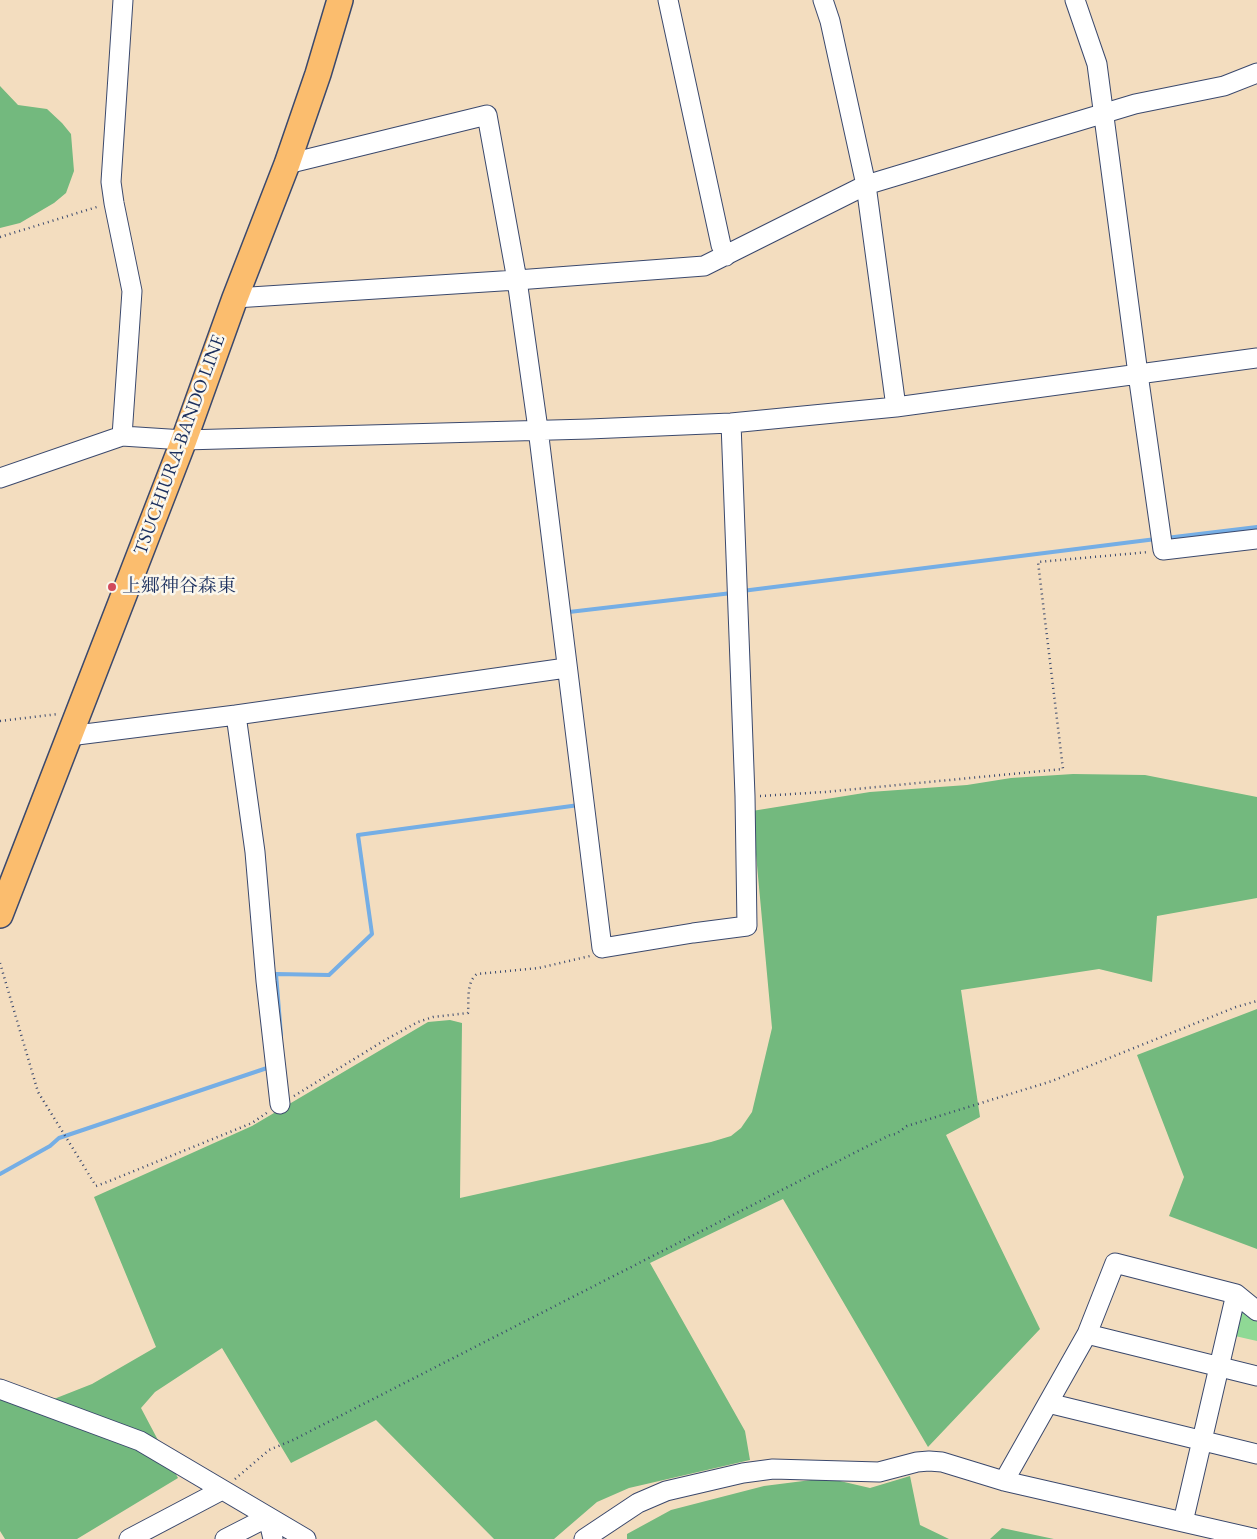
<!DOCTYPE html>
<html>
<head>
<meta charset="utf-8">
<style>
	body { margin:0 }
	canvas { display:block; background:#f3ddbf }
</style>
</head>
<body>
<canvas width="1257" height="1539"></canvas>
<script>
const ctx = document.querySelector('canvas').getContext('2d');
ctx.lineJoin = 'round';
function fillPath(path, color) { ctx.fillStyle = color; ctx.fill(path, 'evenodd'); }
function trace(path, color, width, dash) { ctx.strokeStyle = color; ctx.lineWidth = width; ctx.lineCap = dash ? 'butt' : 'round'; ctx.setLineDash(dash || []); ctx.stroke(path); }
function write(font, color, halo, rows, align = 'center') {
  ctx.font = font + ' "EB Garamond","Noto Serif JP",serif'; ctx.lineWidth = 5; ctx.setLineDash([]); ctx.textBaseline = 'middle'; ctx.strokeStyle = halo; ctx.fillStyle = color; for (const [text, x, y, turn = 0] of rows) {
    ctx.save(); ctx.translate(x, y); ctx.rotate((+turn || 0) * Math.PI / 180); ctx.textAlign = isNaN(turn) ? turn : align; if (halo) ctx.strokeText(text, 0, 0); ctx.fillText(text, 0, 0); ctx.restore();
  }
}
fillPath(new Path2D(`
	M1241,1305l16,13v23l-22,-5z`), '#8fd995');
fillPath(new Path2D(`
	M0,86l18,19 29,4 15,14 9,11 3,37 -8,22 -12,10 -34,20 -20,5z
	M1073,774l72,1 112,22v101l-100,18 -5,66 -53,-13 -138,21 19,127 -34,18 94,194 -112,118 -145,-248 -133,64 95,168 5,29 -121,28 -32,14 -43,37h-60l-118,-119 -85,43 -69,-115 -67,44 -14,16 37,70 -101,61h-72l-5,-8v-132l31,9 61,-24 64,-37 -62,-150 158,-71 176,-104 22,-2 12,3 -2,175 251,-56 20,-6 10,-8 11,-16 20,-84 -20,-217 118,-19 97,-7 44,-7z
	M1257,1009v240l-88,-33 15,-39 -47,-122z
	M910,1476l10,49 29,14h-322v-5l44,-24 93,-24 63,-8 43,10z
	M1002,1528l52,11h-64z`), '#73b97e');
trace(new Path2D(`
	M1166,538l91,-11
	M742,591l414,-52
	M569,615v-3l163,-19
	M281,1035l-5,-61 53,1 43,-41 -14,-99 221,-30
	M0,1174l50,-28 9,-8 211,-71`), '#75aee5', 4);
const minor = new Path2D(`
	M668,0l53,245 5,11
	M823,0l7,21 36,164 30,222
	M1075,0l22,64 41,310 25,176 94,-11
	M287,164l200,-49 30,165 21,149 64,519 91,-15 54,-7 -2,-130 -14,-373
	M235,298l282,-18 187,-14 162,-81 269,-81 89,-18 33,-13
	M122,436l10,-145 -18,-88 -3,-21 12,-182
	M0,478l122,-42 62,4 405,-11 142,-6 165,-16 361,-49
	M236,715l19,137 11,129 14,123
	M69,736l167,-21 330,-47
	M1087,1334l170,42
	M0,1389l140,52 166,98
	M1048,1403l209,51
	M1004,1481l83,-147 28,-71 121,31 21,17
	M1183,1522l53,-228
	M129,1539l93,-49
	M225,1539l43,-22 5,22
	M584,1539l54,-36 28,-12 77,-18 30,-4 106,3 38,-10 12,-1 13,1 62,19 253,58`);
const major = new Path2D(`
	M0,915l184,-475 51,-142 52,-134 31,-90 22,-74`);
trace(minor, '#3b496d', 21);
trace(major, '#3b496d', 28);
trace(new Path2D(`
	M0,237l100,-31
	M0,721l58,-7
	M760,796l65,-4 238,-23 -25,-207 111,-10
	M0,963l38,129 58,94 11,-4 145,-59 16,-11
	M294,1096l91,-56 33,-18 15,-5 35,-4c1,-12 -2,-31 9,-39l62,-6 51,-12
	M235,1479l34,-29 24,-10 565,-289 32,-16 6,-1 11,-8 145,-45 184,-74 21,-6`), '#3b496d', 2.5, [1, 4]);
trace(minor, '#fff', 19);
trace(major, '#fbbd6e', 25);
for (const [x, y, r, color] of [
	[112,587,5,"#d1495b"]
]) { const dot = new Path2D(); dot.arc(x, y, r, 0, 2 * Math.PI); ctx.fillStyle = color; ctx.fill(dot); trace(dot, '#fbf7ec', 2); }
write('19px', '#1b2f5e', '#fbf7ec', [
	["TSUCHIURA-BANDO LINE",180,445,-70]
]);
write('19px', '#1b2f5e', '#fbf7ec', [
	["上郷神谷森東",122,587]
], 'left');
</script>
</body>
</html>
